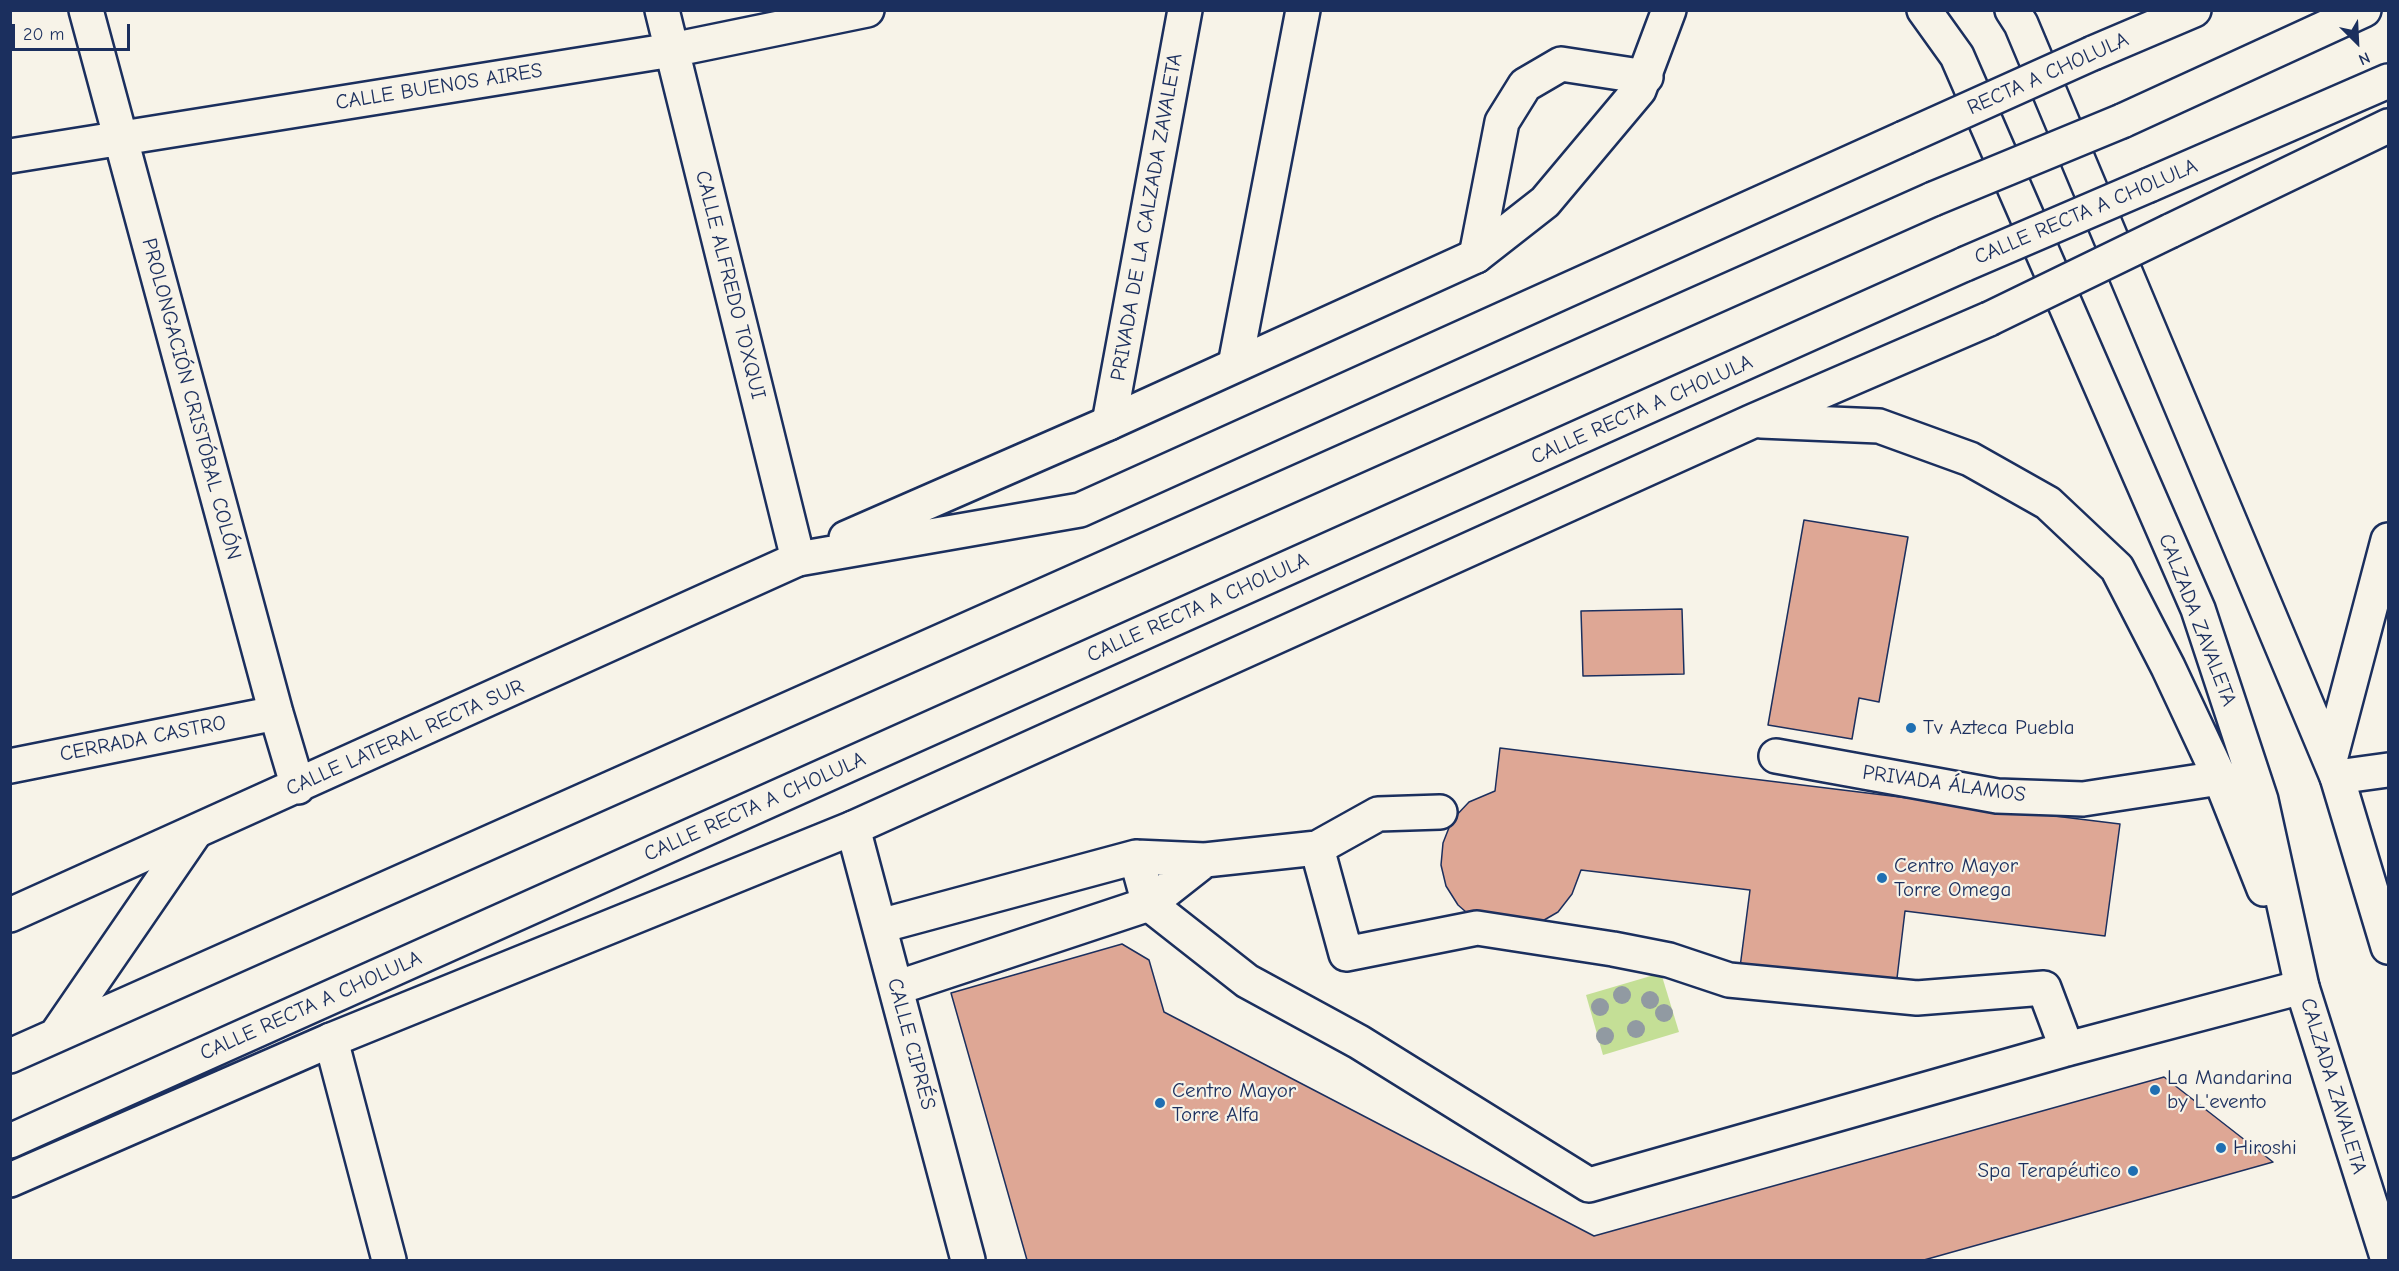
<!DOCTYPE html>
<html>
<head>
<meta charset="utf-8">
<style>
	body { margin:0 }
	#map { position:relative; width:2399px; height:1271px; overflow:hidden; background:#f7f3e8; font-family:"Comic Neue",sans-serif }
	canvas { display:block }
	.frame { position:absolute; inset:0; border:12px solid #1b2f5e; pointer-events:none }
	.north { position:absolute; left:2327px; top:12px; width:60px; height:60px; -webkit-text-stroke:4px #f7f3e8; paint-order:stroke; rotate:156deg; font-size:16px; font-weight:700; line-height:24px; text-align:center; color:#1b2f5e }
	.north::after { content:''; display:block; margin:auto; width:21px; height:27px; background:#1b2f5e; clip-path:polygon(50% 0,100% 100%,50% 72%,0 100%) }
	.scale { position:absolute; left:12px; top:24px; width:118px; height:27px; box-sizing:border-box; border:3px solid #1b2f5e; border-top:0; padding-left:8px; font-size:18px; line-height:21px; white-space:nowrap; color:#1b2f5e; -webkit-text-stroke:4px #f7f3e8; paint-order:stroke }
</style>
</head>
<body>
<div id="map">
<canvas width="2399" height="1271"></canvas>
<div class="frame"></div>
<div class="north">N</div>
<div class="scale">20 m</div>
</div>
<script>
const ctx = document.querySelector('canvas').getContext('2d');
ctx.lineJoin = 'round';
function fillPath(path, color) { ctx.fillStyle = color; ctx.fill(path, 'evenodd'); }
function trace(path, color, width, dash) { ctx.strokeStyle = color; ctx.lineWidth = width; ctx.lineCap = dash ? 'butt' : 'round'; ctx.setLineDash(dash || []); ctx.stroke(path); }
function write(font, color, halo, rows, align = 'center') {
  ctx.font = font + ' "Comic Neue",sans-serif'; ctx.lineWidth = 4.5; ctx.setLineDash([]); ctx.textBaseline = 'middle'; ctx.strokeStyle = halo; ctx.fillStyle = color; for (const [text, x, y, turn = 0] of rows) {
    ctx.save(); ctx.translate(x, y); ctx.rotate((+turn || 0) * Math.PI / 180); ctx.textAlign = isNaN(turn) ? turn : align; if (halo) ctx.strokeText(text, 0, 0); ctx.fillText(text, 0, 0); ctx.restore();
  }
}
fillPath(new Path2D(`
	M1661,973l18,59 -76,23 -17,-60z`), '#c4df96');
const building = new Path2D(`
	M1804,520l104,17 -29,165 -20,-4 -7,41 -84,-14z
	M1682,609l2,65 -101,2 -2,-65z
	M1500,748l620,76 -15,112 -200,-25 -10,84 -156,-20 11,-85 -169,-20 -9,24 -14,18 -19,11 -65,-4 -16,-14 -12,-19 -5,-21 2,-22 9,-23 17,-18 26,-11z
	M1122,944l27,16 15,52 430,224 570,-159 109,85 -349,98h-897l-76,-267z`);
fillPath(building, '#dea795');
trace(building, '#1b2f5e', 1.5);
const minor = new Path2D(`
	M86,10l190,703 22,74
	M10,156l662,-106 195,-40
	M1476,256l26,-134 23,-37 36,-21 85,13
	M1235,365l68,-355
	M1109,423l76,-413
	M1776,756l221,40 86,3 137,-21
	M10,766l266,-53
	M2337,777l51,-7
	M853,828l115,432
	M1317,848l29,106 131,-26 136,21 56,11 60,20 188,18 127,-10 23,61
	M1136,857l13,47 98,77 112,61 230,143 478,-136 235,-62
	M10,915l788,-356 -136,-549
	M880,926l256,-69 69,3 112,-12 61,-34 62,-2
	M896,988l253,-84 56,-44
	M331,1040l58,220`);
const major = new Path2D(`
	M1924,10l33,46 241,553 63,191 41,187 86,273
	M2012,10l9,14 316,753 51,170
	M2093,53l101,-43
	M2122,121l242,-111
	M2149,185l239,-104
	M2170,231l218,-105
	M1761,421l118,5 91,33 78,44 69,65 51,99 52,111 44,111
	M846,538l263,-115 367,-167 69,-54 94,-112 30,-80
	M798,559l282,-49 824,-372
	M2330,760l58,-220
	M56,1035l138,-201
	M10,1056l1923,-857
	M10,1141l1955,-877
	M10,1180l321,-140 522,-212 900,-407 236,-102`);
trace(minor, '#1b2f5e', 38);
trace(major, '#1b2f5e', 38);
trace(minor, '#f7f3e8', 33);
trace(major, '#f7f3e8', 33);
const majorBridge = new Path2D(`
	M1904,138l189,-85
	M1933,199l189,-78
	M1965,264l184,-79
	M1989,319l181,-88`);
trace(majorBridge, '#1b2f5e', 38, []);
trace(majorBridge, '#f7f3e8', 33);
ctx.fillStyle = '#919aa2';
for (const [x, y] of [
	[1622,995],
	[1650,1000],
	[1600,1007],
	[1664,1013],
	[1636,1029],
	[1605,1036]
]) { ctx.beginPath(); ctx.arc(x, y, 9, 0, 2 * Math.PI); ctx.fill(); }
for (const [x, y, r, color] of [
	[1911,728,6,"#1f6fb2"],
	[1882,878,6,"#1f6fb2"],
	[2155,1090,6,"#1f6fb2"],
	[1160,1103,6,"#1f6fb2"],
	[2221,1148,6,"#1f6fb2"],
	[2133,1171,6,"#1f6fb2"]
]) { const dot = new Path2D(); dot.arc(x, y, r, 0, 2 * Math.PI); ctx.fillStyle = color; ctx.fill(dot); trace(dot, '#f7f3e8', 2); }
write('21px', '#1b2f5e', '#f7f3e8', [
	["RECTA A CHOLULA",2048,74,-24],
	["CALLE BUENOS AIRES",439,87,-9],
	["CALLE RECTA A CHOLULA",2086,212,-23],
	["PRIVADA DE LA CALZADA ZAVALETA",1147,217,-80],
	["CALLE ALFREDO TOXQUI",730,285,76],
	["PROLONGACIÓN CRISTÓBAL COLÓN",191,399,75],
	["CALLE RECTA A CHOLULA",1642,410,-24],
	["CALLE RECTA A CHOLULA",1198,608,-24],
	["CALZADA ZAVALETA",2197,620,69],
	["CALLE LATERAL RECTA SUR",405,738,-24],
	["CERRADA CASTRO",143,739,-11],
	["PRIVADA ÁLAMOS",1944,784,8],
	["CALLE RECTA A CHOLULA",755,807,-24],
	["CALLE RECTA A CHOLULA",311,1006,-24],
	["CALLE CIPRÉS",911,1044,75],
	["CALZADA ZAVALETA",2333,1086,73]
]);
write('21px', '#1b2f5e', '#f7f3e8', [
	["Tv Azteca Puebla",1923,728],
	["Centro Mayor",1894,866],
	["Torre Omega",1894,890],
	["La Mandarina",2167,1078],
	["by L'evento",2167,1102],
	["Centro Mayor",1172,1091],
	["Torre Alfa",1172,1115],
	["Hiroshi",2233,1148],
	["Spa Terapéutico",2121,1171,"right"]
], 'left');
</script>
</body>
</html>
